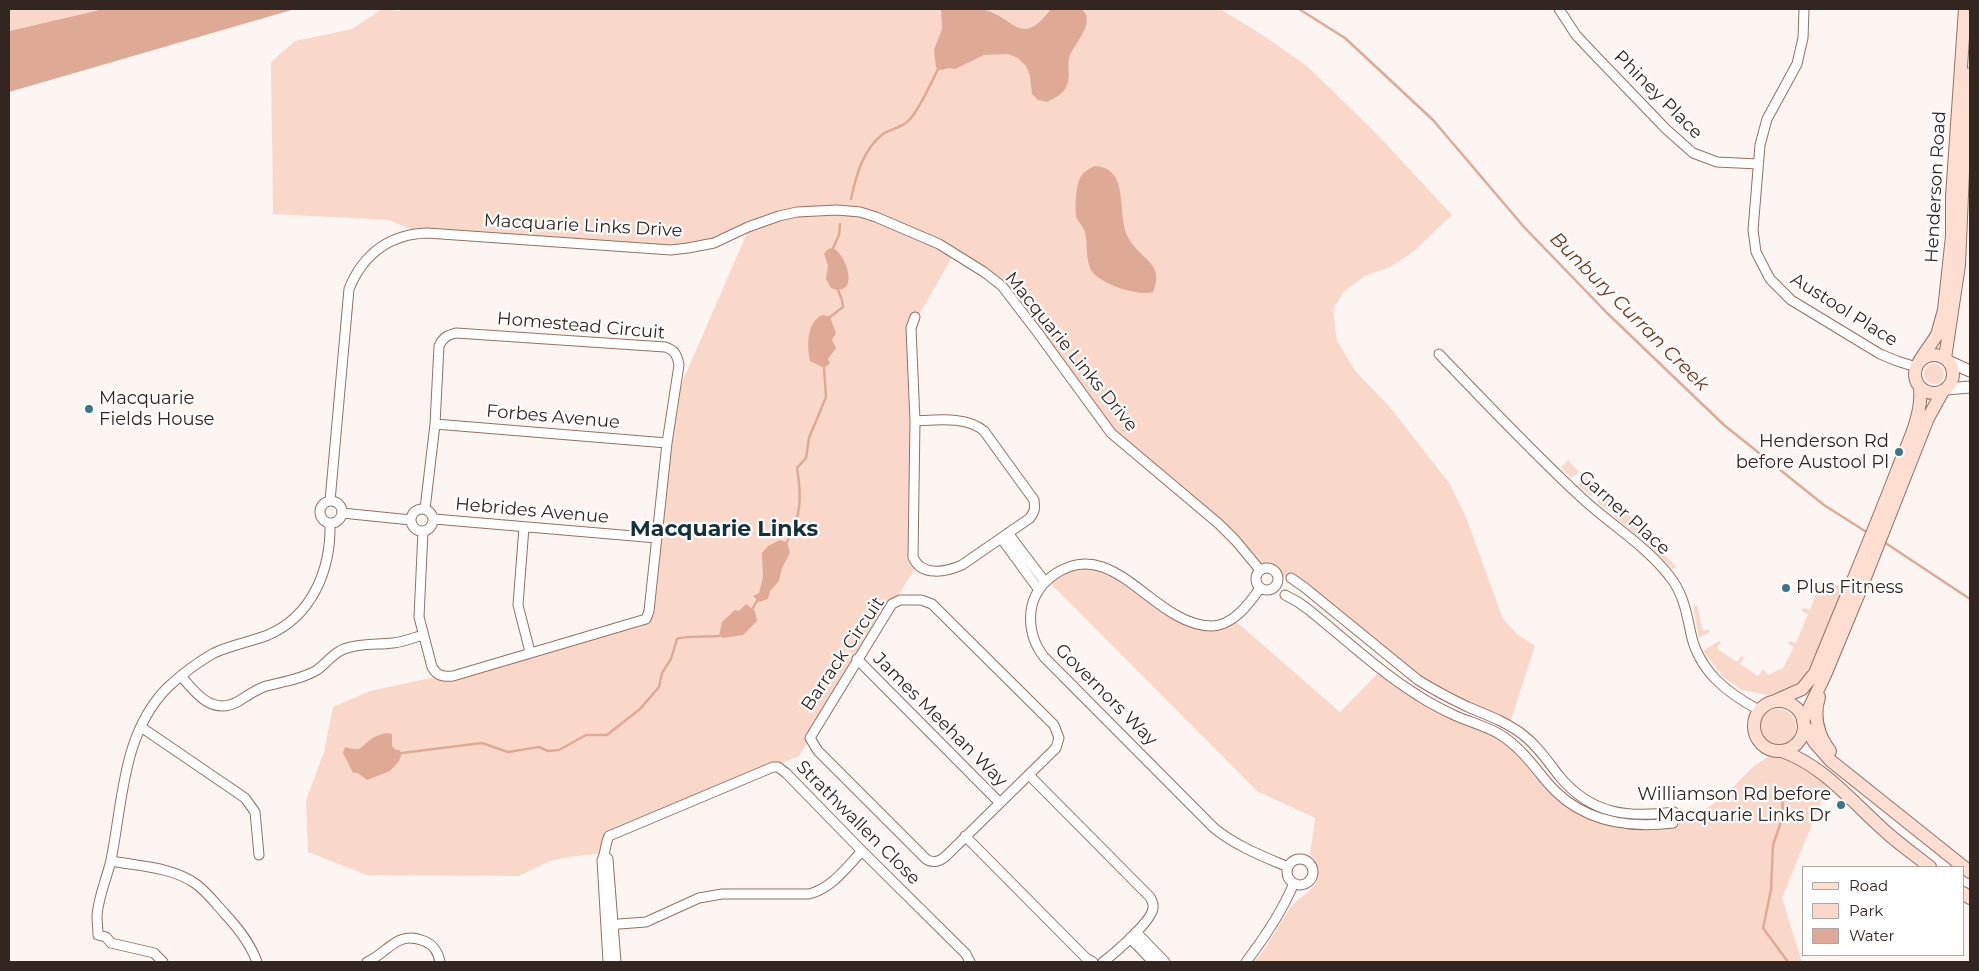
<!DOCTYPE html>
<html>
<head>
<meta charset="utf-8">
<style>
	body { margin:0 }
	#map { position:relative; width:1979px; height:971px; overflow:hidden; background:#fdf5f2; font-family:Montserrat,sans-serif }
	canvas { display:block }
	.frame { position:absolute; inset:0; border:10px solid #33251f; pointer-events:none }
	.legend { position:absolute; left:1802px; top:866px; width:162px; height:90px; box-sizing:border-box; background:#fff; border:1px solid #ada8a5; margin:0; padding:6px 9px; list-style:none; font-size:15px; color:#33251f }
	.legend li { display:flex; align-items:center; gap:10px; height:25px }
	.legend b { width:25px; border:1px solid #ada8a5 }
</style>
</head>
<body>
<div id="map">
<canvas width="1979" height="971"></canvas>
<div class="frame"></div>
<ul class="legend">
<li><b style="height:6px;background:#feded1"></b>Road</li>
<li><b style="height:14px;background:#f9d8ca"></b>Park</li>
<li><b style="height:14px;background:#dfaa95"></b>Water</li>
</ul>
</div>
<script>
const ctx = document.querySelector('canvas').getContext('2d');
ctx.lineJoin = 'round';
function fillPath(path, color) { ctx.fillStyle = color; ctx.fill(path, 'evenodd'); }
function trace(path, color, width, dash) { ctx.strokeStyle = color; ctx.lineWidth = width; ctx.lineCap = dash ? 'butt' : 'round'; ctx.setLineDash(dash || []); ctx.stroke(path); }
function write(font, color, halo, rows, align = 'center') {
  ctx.font = font + ' Montserrat,sans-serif'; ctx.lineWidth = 4.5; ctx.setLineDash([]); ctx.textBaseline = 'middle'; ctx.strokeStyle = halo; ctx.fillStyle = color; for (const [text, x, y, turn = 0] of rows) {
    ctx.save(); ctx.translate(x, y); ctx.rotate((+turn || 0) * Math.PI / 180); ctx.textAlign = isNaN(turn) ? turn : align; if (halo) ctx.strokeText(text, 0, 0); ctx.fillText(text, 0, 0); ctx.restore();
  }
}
fillPath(new Path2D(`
	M9,9h95l-95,22z
	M382,9l18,2 2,-2h818l41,25 46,32 66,64 79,85 -39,37 -23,15 -25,9 -21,15 -11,19 4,31 19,31 33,34 60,77 17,34 37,102 14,15 18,12 -26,80 -97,-50 -105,-87 -31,-17 -6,-6 -9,4 -25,-30 -125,-107 -108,-146 -49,-33 -42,73 5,238 -118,191 -190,79 -4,18 -36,4 -19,4 -31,15 -152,-1 -59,-23 -2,-52 18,-48 9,-45 37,-16 70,-15 205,-57 29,-218 76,-175 -62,22 -269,-15 -30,-13 -116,-6 -2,-152 24,-21 57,-12z
	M1924 374a10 10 0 1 1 20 0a10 10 0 1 1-20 0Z
	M1568,460l11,12 -8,6 -10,-11z
	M1586,477l12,11 -7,8 -13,-11z
	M1605,494l9,8 -7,8 -10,-8z
	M1621,508l25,22 -7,8 -25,-22z
	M1654,537l5,4 -4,5 22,21 -4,2 -26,-25z
	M1093,563l78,49 41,14 20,-8 108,94 39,-40 119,62 64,64 44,23 71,1 21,-8 24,-16 32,-32 23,-15 53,29 -48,118 20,64h-548c15,-17 24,-37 37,-55 7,-9 19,-14 25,-24 4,-10 0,-22 -6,-29l5,-36 -58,-27 -210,-211z
	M1821,582l24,5 -36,87 -11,12 -30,9 -26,-5 -20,-14 -19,-25 16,-10 2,1 -4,6 2,2 18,12 4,-6 3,2 -4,6 18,12 5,-7 5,6 15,-7 11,-21 -6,-3 1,-3 7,2 12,-29 -6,-3 1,-3 7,2z
	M1697,605l6,26 6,-2 1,3 -11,6 -6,-32z
	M1760 727a18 18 0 1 1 36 0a18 18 0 1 1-36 0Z`), '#f9d8ca');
fillPath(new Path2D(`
	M104,9h191l-286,83v-61z
	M941,9c12,0 27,-3 40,0 34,7 39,41 70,0h31c15,14 -9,35 -13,49 -2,8 2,18 -2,27 -3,9 -13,13 -20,17l-9,-2 -6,-6 -2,-18 -4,-10 -8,-8 -10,-4 -24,1 -29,14 -6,-1 -7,2 -4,-1 -2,-2 -2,-17 8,-21z
	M1094,166c36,1 23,46 33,69 10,24 39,26 26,57 -15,5 -55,-9 -62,-22 -6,-13 -3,-25 -6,-38 -2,-6 -5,-8 -8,-13 -3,-7 -1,-34 3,-41 3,-6 9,-9 14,-12z
	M833,248c16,9 26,50 -2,40l-5,-9 2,-14 -4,-11 4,-5z
	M823,315l7,2 6,16 -4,7 4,8 -8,11 2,4 -6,5 -14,-7c-3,-14 -4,-40 13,-46z
	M780,540l7,2 3,11 -8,15 -3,13 -9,10 -2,8 -9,3 -6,-6 6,-3 4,-16 -1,-24 6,-7z
	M746,604l9,7 2,10 -14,14 -20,3 -4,-2 3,-14 13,-12 4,1z
	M387,733l5,1v12l4,4h3l3,3 -3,8 -9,10 -23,9 -9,-7h-5l-10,-20 2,-6c18,5 14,1 26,-8 4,-3 11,-5 16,-6z`), '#dfaa95');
trace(new Path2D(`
	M1299,9l46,29 88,82 91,107 83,86 117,112 100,80 44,28
	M851,199c5,-23 12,-50 32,-65 8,-5 17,-6 24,-12 10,-7 25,-41 31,-53
	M833,248l6,-13 1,-11
	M830,317l13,-10 -1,-7 -4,-10
	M787,542c14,-26 15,-44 10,-74l9,-10 3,-20 17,-41 -2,-29
	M1884,542l86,57
	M753,608l4,-7
	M402,753l80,-10 26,9 31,-5 9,4 11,-1 27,-15h21l33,-26 19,-22 3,-14 9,-14 6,-20c6,-3 32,-2 42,-3
	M1782,792l1,24 -10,29 -2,45 -8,38 25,34`), '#dfaa95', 2.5);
const minor = new Path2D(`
	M1559,9l17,26 14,15 76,79 27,24 24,9 41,2
	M1804,10l-1,28 -6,26 -30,55 -7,26 -7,85 3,22 14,27 21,21 89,54 17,7 19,6
	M915,317l-4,11 4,93c22,-1 52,-5 69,10l50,69c1,8 1,11 -4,18l-68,47c-16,7 -41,12 -49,-8l2,-136
	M1439,354c47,49 94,99 144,145 28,26 68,50 90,82 11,16 14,34 18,53 8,37 36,59 68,76
	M435,424l232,19
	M320 512a11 11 0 1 1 22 0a11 11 0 1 1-22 0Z
	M330,501l19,-212c14,-35 41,-55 78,-56l244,17 17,-2 26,-5 34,-16 31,-11 18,-4 40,-2 23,2 16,5 63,27 45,28 18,14 36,47 73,100 108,91 17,17 24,29
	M411 520a11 11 0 1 1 22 0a11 11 0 1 1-22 0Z
	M342,513l69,7
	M434,519l223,19
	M524,527l-6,78 12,47
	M423,531l-4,86 13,50c5,9 11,10 21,9l193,-57 3,-8 18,-168 12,-78c-2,-10 -4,-15 -14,-18l-209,-14c-8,2 -13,4 -17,13l-4,78 -10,85
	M1008,533l37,49
	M1001,538l38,52
	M1256 579a11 11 0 1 1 22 0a11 11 0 1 1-22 0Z
	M1291,578l13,9 114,93c16,10 33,19 50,27 19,8 38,15 54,27 16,12 26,28 38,43 32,38 69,41 114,35
	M1260,588c-11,16 -27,38 -49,38 -58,-1 -97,-92 -156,-52 -13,9 -22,21 -24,37 -2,17 3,33 13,46l170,171c22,18 48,28 74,39
	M1285,595l13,7 11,8c36,29 71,62 110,86 12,8 24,14 37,20 16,7 34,11 48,21 17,12 29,28 42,44 32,39 79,48 127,42
	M921,600l11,4 122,121 5,13 -3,10 -109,107c-6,6 -14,9 -21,4l-108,-108 -8,-13 82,-134 8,-4z
	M857,659l143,144
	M182,677c14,17 31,39 57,24 9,-6 16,-11 27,-15 16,-4 36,-7 51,-16 10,-7 16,-17 27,-21 16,-6 33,-4 49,-6 10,-1 20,-5 30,-8
	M141,727l104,71 10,14 4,43
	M1029,775l121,122c2,4 4,7 3,11 -1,13 -38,45 -50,54
	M965,836l121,122 7,4
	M606,857l2,2 8,103
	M1287 872a13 13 0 1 1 26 0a13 13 0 1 1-26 0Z
	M111,861c27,5 62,6 85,23 11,8 20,20 29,30 14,15 25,29 32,48
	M606,925l40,-3 53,-24 23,-4h87c23,-6 37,-26 53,-43
	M1136,932l29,30
	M1130,938l23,24
	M163,962l-9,-9 -43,-10 -5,-6 -8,-2c0,-7 -1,-13 -1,-19 1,-19 10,-38 14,-56 12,-59 11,-127 57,-173 13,-12 30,-25 46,-34 17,-8 36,-11 54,-18 44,-19 63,-65 62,-111
	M367,962c22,-10 30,-32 57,-21 10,4 14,11 16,21
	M608,962l-6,-102c4,-8 3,-16 7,-24l164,-69h5l8,6 76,78 104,103 4,8
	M1246,962c19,-25 36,-50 48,-79`);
const tertiary = new Path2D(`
	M1950,362l20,9
	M1946,389l24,-2`);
const secondary = new Path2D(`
	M1915 374a19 19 0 1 1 38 0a19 19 0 1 1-38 0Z
	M1945,358l14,-93 4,-93 7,-98
	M1920,360l17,-25 7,-25 8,-74v-39l13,-188
	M1819,697c-6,20 -2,37 11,54
	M1754 726a25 25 0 1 1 50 0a25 25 0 1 1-50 0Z
	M1775,701l27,-12 13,-16c27,-67 56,-134 82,-202 10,-27 26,-55 23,-84
	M1803,721l22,-46 34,-82 69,-175 15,-27
	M1804,725l11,18 16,18 139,111
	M1782,751c42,15 70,51 103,80 14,13 30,24 45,36
	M1963,893l7,5`);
trace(minor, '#937163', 11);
trace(tertiary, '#937163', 13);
trace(secondary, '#937163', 14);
trace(minor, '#fff', 9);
trace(tertiary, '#fff', 11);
trace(secondary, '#feded1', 12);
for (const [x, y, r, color] of [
	[89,409,5,"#39778d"],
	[1899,452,5,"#39778d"],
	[1786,588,5,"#39778d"],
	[1841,805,5,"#39778d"]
]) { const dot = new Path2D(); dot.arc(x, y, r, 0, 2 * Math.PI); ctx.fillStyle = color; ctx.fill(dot); trace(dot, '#fff', 2); }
write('18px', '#33251f', '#fff', [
	["Phiney Place",1658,95,45],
	["Henderson Road",1936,187,-87],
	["Macquarie Links Drive",583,226,3],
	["Austool Place",1844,310,32],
	["Homestead Circuit",581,326,5],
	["Macquarie Links Drive",1071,352,51],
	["Forbes Avenue",553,417,5],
	["Hebrides Avenue",532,511,5],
	["Garner Place",1624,513,42],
	["Barrack Circuit",843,654,-56],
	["Governors Way",1106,695,45],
	["James Meehan Way",940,720,45],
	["Strathwallen Close",858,823,45]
]);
write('18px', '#33251f', '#fff', [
	["Macquarie",99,399],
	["Fields House",99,420],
	["Henderson Rd",1889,442,"right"],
	["before Austool Pl",1889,463,"right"],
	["Plus Fitness",1796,588],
	["Williamson Rd before",1831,795,"right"],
	["Macquarie Links Dr",1831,816,"right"]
], 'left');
write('italic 19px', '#77361a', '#fff', [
	["Bunbury Curran Creek",1629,312,45]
]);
write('bold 22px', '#13313b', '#fff', [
	["Macquarie Links",724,530]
]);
</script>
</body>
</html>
